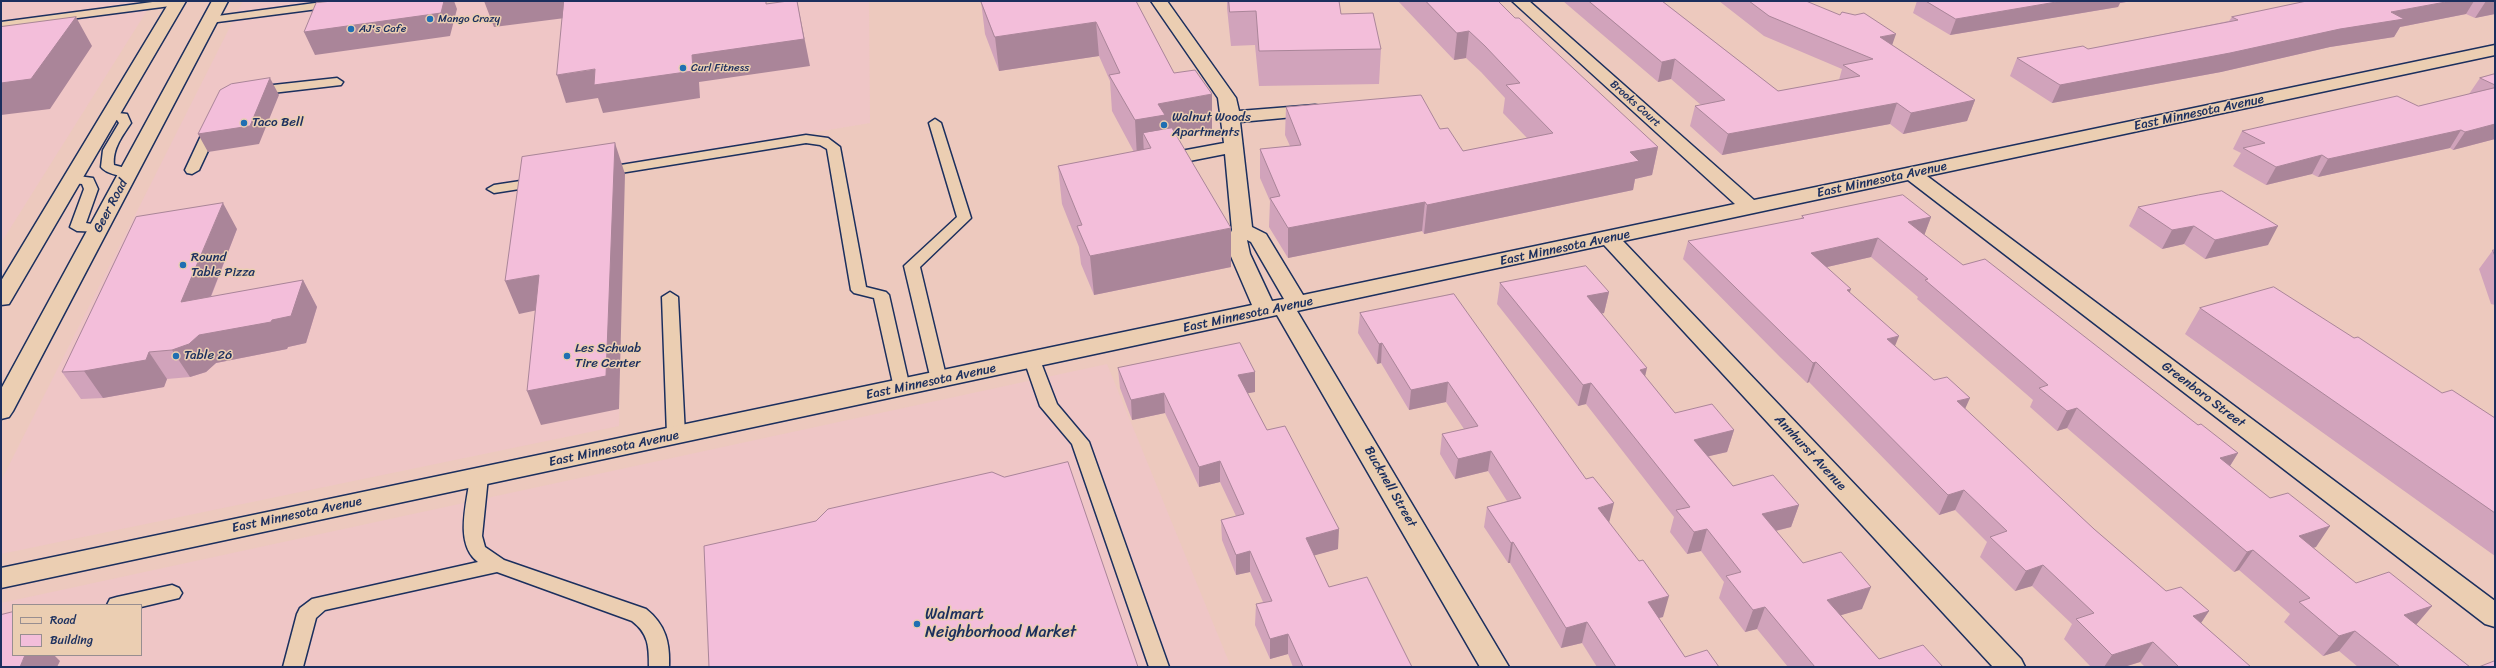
<!DOCTYPE html>
<html>
<head>
<meta charset="utf-8">
<style>
	body { margin:0 }
	#map { position:relative; width:2496px; height:668px; overflow:hidden; background:#edc9be; font-family:Sriracha,sans-serif }
	canvas { display:block }
	.frame { position:absolute; inset:0; border:2px solid #1b2f5e; pointer-events:none }
	.legend { position:absolute; left:12px; top:604px; width:130px; height:52px; box-sizing:border-box; background:#ebceb2; border:1px solid #988e90; margin:0; padding:5px 7px; list-style:none; font-size:12px; color:#1b2f5e }
	.legend li { display:flex; align-items:center; gap:8px; height:20px }
	.legend b { width:20px; border:1px solid #988e90 }
</style>
</head>
<body>
<div id="map">
<canvas width="2496" height="668"></canvas>
<div class="frame"></div>
<ul class="legend">
<li><b style="height:5px;background:#ebceb2"></b>Road</li>
<li><b style="height:11px;background:#f3beda"></b>Building</li>
</ul>
</div>
<script>
const ctx = document.querySelector('canvas').getContext('2d');
ctx.lineJoin = 'round';
function fillPath(path, color) { ctx.fillStyle = color; ctx.fill(path, 'evenodd'); }
function trace(path, color, width, dash) { ctx.strokeStyle = color; ctx.lineWidth = width; ctx.lineCap = dash ? 'butt' : 'round'; ctx.setLineDash(dash || []); ctx.stroke(path); }
function write(font, color, halo, rows, align = 'center') {
  ctx.font = font + ' Sriracha,sans-serif'; ctx.lineWidth = 3; ctx.setLineDash([]); ctx.textBaseline = 'middle'; ctx.strokeStyle = halo; ctx.fillStyle = color; for (const [text, x, y, turn = 0] of rows) {
    ctx.save(); ctx.translate(x, y); ctx.rotate((+turn || 0) * Math.PI / 180); ctx.textAlign = isNaN(turn) ? turn : align; if (halo) ctx.strokeText(text, 0, 0); ctx.fillText(text, 0, 0); ctx.restore();
  }
}
fillPath(new Path2D(`
	M1,1h152l-152,242z
	M243,1h626l1,122 -246,41 -5,262 -618,128v-73z
	M1107,364l124,303h-1230v-64zM13,605h128v50h-128z`), '#efc6c6');
const lane = new Path2D(`
	M160,1l24,1 -6,3 -177,23v-6z
	M330,1h32l-6,3 -146,19 -6,-3 6,-3z
	M337,78l6,4 -2,3 -86,10 -6,-4 6,-4z
	M110,112l17,2 4,9c-8,12 -19,26 -17,42l19,5 2,3 -2,3c-8,2 -27,-2 -32,-9l2,-17 16,-27 -2,-3 -12,-1 -1,-3 1,-3z
	M935,119l6,4 30,95 -51,49 27,113 -2,4h-12l-2,-4 -27,-114 53,-49 -28,-94z
	M213,121l7,4 -21,45 -7,4 -5,-1 -2,-3 21,-45z
	M806,135l22,3 12,9 26,140 20,5 3,3 21,93 -2,4h-12l-2,-4 -20,-90 -20,-5 -3,-3 -24,-141 -7,-4 -14,-2 -204,33 -7,-4 7,-4z
	M71,175l22,3 5,11 -12,34 17,3 2,3 -2,3 -26,-1 -7,-4 14,-38 -2,-5 -16,-2 -2,-3 2,-3z
	M540,178l5,1 2,3 -2,3 -51,8 -7,-4 7,-4z
	M670,292l8,5 7,138 -3,4 -6,2 -6,-2 -3,-4 -5,-138z
	M1032,355l6,1 2,4 17,44 32,38 80,225h-20l-77,-223 -32,-38 -16,-46 2,-4z
	M479,471l6,1 3,5 -6,59 3,11 19,13 142,49c20,16 24,34 23,58h-20c0,-20 0,-33 -17,-46l-135,-49 -172,38 -9,8 -13,49h-20l14,-53 3,-6 12,-9 166,-37c-24,-18 -11,-59 -8,-85l3,-5z
	M172,585l7,3 3,5 -3,5 -38,9v-2h-34l3,-6 7,-2z`);
const street = new Path2D(`
	M1151,1h16l69,97 3,13 76,-6 6,1 3,4 -3,4 -6,1 -75,7 12,105 14,7 37,61 432,-91 -223,-203h17l225,199 741,-155v10l-568,121 568,425v26l-10,-3 -577,-444 -285,61 398,418 4,8h-32l-389,-422 -307,66 212,356h-29l-203,-352 -1276,273v-20l1251,-263 -22,-51 -3,-13 5,-11 -7,-76 -66,13 -7,-2 -2,-4 2,-4 7,-2 65,-12 -6,-45zM1247,240l4,2 33,57 -12,2 -22,-47z`);
const primary = new Path2D(`
	M170,1h16l-174,298 -3,5 -8,1v-24z
	M212,1h16l-215,410 -4,6 -8,2v-30z`);
trace(lane, '#1b2f5e', 3);
trace(street, '#1b2f5e', 3);
trace(primary, '#1b2f5e', 3);
fillPath(lane, '#ebceb2');
fillPath(street, '#ebceb2');
fillPath(primary, '#ebceb2');
fillPath(new Path2D(`
	M981,1h155l38,72 38,57 -35,7 54,130 -137,28 -13,-31 -2,-17 -17,-43 -4,-38 76,-14 -22,-41 -2,-30 -11,-25 -100,15 -14,-37z
	M1227,1h112l2,13 40,35 -2,35 -120,2 -4,-41 -24,1 -4,-38z
	M1398,1h100l17,17 143,129 -6,28 -17,4 -2,11 -209,44 -2,-3 -134,27 -19,-31 1,-26 -10,-23v-29l30,-3 -5,-11 1,-28 154,22 23,22 64,-13 -24,-25 2,-15 -24,-26 -15,-14 -12,2z
	M1563,1h99l116,90 61,-11 3,-11 -78,-33 -45,-35h87l86,44 83,55 -8,21 -64,13 -13,-10 -168,31 -32,-29 5,-20 6,-1 -30,-26 -13,3z
	M1917,1h215l-12,2 -2,4 -168,28 -37,-22z
	M2307,1h188v13l-20,4 -9,-4 -66,13 -6,10 -64,10 -109,25 -169,31 -42,-27 7,-18 71,-9 141,-28 3,-4z
	M2495,74v65l-42,11 -3,-2 -132,29 -6,-3 -46,11 -33,-19 8,-13 -8,-4 9,-18 176,-25 51,-12 11,-16z
	M2138,207l130,38 -63,14 -21,-15 -22,5 -33,-23z
	M1802,216l129,1 -7,18 39,30 235,160 40,28 -8,13 86,81 -3,1 43,35 76,23 -16,19 54,42h-112l-19,-16 -16,5 -39,-34 6,-8 -51,-44 -5,2 -167,-144 -10,3 -27,-24 3,-7 -116,-101 1,-2 -47,-40 -44,10 23,26 45,53 70,63 129,120 72,62 43,20 -8,12 50,44h-106l-5,-5 -16,5h-33l-27,-28 8,-15 -40,-38 -17,5 -35,-34 7,-15 -32,-32 -16,5 -130,-133 -2,1 -27,-26 -97,-98 5,-18 113,-22z
	M237,229l-26,68 92,-17 14,27 -11,36 -18,4 -1,2 -71,14 -10,9 -16,5 -23,2 -3,8 -61,11 -22,1 -19,-27z
	M2493,250h2v55l-4,-1 -12,-35z
	M1500,283l109,9 -5,21 -3,1 44,62 30,37 59,17 -7,22 -18,4 24,30 66,19 -8,22 -15,4 27,32 59,46 -21,6 38,44 64,8h-155l-31,-38 -12,3 -26,-34 5,-16 -23,-31 -14,3 -17,-22 4,-15 -88,-113 -8,2 -81,-102z
	M1454,294l155,228 54,95 -4,1 26,39 34,10h-122l-15,-24 -21,5 -51,-85h-2l-24,-36 3,-20 20,-6 -19,-30 -33,8 -15,-25 2,-20 22,-5 -18,-27 -37,8 -28,-47 -4,1 -19,-31 2,-20z
	M2200,308l154,30 88,55 53,25v138l-310,-222z
	M1118,368l137,4v20l-8,1 20,37 71,119 -24,6 15,32 83,80h-119l-5,-13 -18,5 -15,-34 1,-21 7,-2 -13,-30 -14,3 -14,-35 -1,-20 15,-4 -16,-34 -21,5 -34,-74 -33,7 -12,-32z`), '#d1a3bb');
fillPath(new Path2D(`
	M444,1h10l3,8 -7,27 -135,19 -11,-23z
	M484,1h84l5,16 -79,10z
	M797,1l13,65 -111,16 1,16 -97,15 -5,-15 -32,5 -9,-28 135,-20z
	M2062,1h70l-12,2 -2,4 -168,28 6,-16z
	M2451,1h23l-8,13 -66,13 -6,10 -64,10 -109,25 -169,31 8,-18 331,-73z
	M2486,1h9v13l-20,4z
	M76,17l16,29 -42,63 -49,6v-32z
	M1096,22l3,34 -100,15 -4,-34z
	M1469,31l-3,27 -12,2 3,-27z
	M1896,34l-7,20 -9,-17z
	M1675,59l-4,20 -13,3 4,-20z
	M270,78l9,17 -20,49 -51,8 -10,-18z
	M1212,94v36l-46,9 -15,9 -8,-15 1,23 -7,1 -2,-37 23,-16z
	M1975,100l-8,21 -64,13 8,-21z
	M1897,103l-7,21 -168,31 6,-21z
	M2495,124v15l-42,11 12,-18z
	M2461,130l-11,18 -132,29 10,-18z
	M615,143l10,31 -6,235 -78,16 -14,-34z
	M1658,147l-6,28 -17,4 -2,11 -209,44 3,-29 203,-53z
	M2322,155l-10,19 -46,11 10,-18z
	M1425,202l-3,29 -134,27v-30z
	M223,203l14,26 -39,100 -17,-27z
	M1931,217l-7,19 -16,-14z
	M2194,226l-10,18 -22,5 10,-19z
	M2278,226l-10,19 -63,14 10,-19z
	M1231,228v39l-137,28 -4,-39z
	M1878,238l-7,19 -66,15 6,-19z
	M539,275l13,32 -33,7 -14,-33z
	M303,280l14,27 -11,36 -18,4 -1,2 -71,14 -10,9 -16,5 -18,-27 27,-15 73,-15z
	M1851,289l-7,19 3,-18z
	M1609,292l-5,21 -21,4 4,-21z
	M1899,336l-8,20 -4,-17z
	M1382,343l-1,20 -4,1 2,-20z
	M149,352l18,27 -3,8 -61,11 -19,-27z
	M1816,362l-7,20 -2,1 6,-20z
	M1647,368l-5,22 -2,-20z
	M1255,372v20l-17,3v-20z
	M1448,382l-2,20 -37,8 2,-20z
	M1591,383l-5,21 -8,2 5,-21z
	M1164,393l1,20 -33,7 -1,-20z
	M1970,398l-9,20 -4,-17z
	M2077,408l-10,20 -10,3 10,-20z
	M1734,430l-7,22 -39,9 6,-21z
	M1491,451l-3,20 -33,8 3,-20z
	M2238,453l-13,21 -5,-16z
	M1220,461v21l-21,5v-20z
	M1964,490l-9,20 -16,5 9,-20z
	M1614,503l-5,20 -11,-15z
	M1799,505l-8,22 -37,9 8,-22z
	M2330,526l-14,21 -31,9 14,-20z
	M1339,529l-1,20 -33,9 1,-20z
	M1707,529l-6,22 -14,3 7,-22z
	M1513,542l-3,21h-2l3,-20z
	M2253,550l-14,20 -5,2 13,-20z
	M1250,551v21l-14,3v-20z
	M2043,565l-11,21 -17,5 11,-20z
	M1871,587l-9,22 -44,13 9,-22z
	M1669,596l-6,21 -21,5 6,-20z
	M2432,606l-17,20 -11,-11z
	M1765,607l-8,22 -12,3 8,-22z
	M2209,611l-14,21 -2,-16z
	M1587,622l-5,21 -21,5 5,-20z
	M2355,631l-16,20 -16,5 16,-20z
	M1288,634v20l-18,5v-20z
	M2153,642l-13,20 -16,5h-20l8,-12z
	M25,655h29l6,6 -3,6h-37z`), '#aa8599');
const building = new Path2D(`
	M333,1h111l-3,12 -137,19 12,-29z
	M564,1h202v3l22,-3h9l7,38 -112,16 1,16 -99,14 1,-16 -38,6z
	M981,1h155l38,72 21,-3 17,24 -54,10 7,11 -30,5 -26,-45 11,-2 -24,-51 -101,15z
	M1229,1h110l2,13 32,-1 8,36 -122,2 -3,-40 -26,1z
	M1426,1h72l17,17h4l139,129 -28,5 9,9 -212,44 -2,-3 -137,26 -18,-30 10,-2 -20,-47 41,-4 -15,-38 135,-12 19,34 8,-1 15,23 90,-18 -47,-48 14,-2 -35,-37 -16,-15 -12,2z
	M1589,1h73l116,90 82,-15 -17,-11 30,-6 -104,-43 -20,-15h57l34,14 2,-3 13,3 9,-2 32,21 -16,3 95,63 -64,13 -14,-10 -169,31 -33,-28 30,-6 -50,-41 -13,3z
	M1926,1h136l-106,18z
	M2307,1h144l-60,11 13,7 -64,10 -110,24 -170,32 -43,-27 66,-12 5,3 150,-29 -6,-3z
	M76,17l-45,62 -30,4v-56z
	M2495,74v11l-15,-7z
	M270,78l-20,48 -52,8 22,-44 11,-6z
	M2495,88v36l-30,8 -4,-2 -133,29 -6,-4 -46,12 -33,-19 22,-5 -23,-12 155,-35 21,10z
	M1172,128l59,100 -141,28 -13,-30 5,-1 -24,-59 93,-18 -8,-15z
	M615,143l-9,233 -79,15 12,-116 -34,6 17,-124z
	M2222,191l56,35 -63,14 -21,-14 -22,4 -34,-23 60,-12z
	M1903,195l28,22 -23,5 55,43 22,-6 213,166 3,-1 37,29 -18,5 50,40 18,-5 42,33 -31,10 57,47 33,-11 43,34 -28,9 66,52h-70l-45,-36 -16,5 -40,-34 11,-4 -57,-48 -6,2 -170,-144 -10,3 -28,-23 9,-3 -123,-105 3,-1 -50,-41 -67,15 40,36 -4,1 52,46 -12,3 47,41 13,-3 23,21 -13,3 137,128 72,62 15,-4 28,24 -16,5 58,51h-72l-26,-25 -41,13 -36,-36 18,-6 -51,-48 -17,6 -36,-34 17,-6 -43,-41 -16,5 -132,-133 -3,1 -27,-26 -98,-96 116,-23 -2,-2z
	M223,203l-42,99 122,-22 -12,36 -19,4 -1,2 -72,13 -10,9 -17,6 -23,2 -3,8 -62,11 -22,1 74,-155z
	M2493,250h2v6z
	M1586,266l23,26 -22,4 60,72 -7,2 35,43 37,-9 22,26 -40,10 39,46 40,-11 26,30 -37,9 41,49 38,-11 30,35 -44,13 52,59 44,-14 20,22h-128l-50,-60 -12,3 -27,-34 15,-4 -34,-43 -13,3 -18,-22 14,-3 -99,-124 -8,2 -83,-102z
	M2274,287l80,51 4,-1 84,56 10,-3 43,28v95l-295,-205z
	M1454,294l132,185 7,-2 21,26 -16,5 41,53 4,-1 26,36 -21,6 37,55 22,-7 12,17h-103l-29,-45 -21,6 -53,-86 -2,1 -24,-36 34,-9 -30,-47 -33,8 -16,-25 36,-8 -30,-44 -37,8 -29,-47 -3,1 -19,-31z
	M1240,343l15,29 -17,3 29,55 18,-4 54,103 -33,9 23,49 38,-10 45,90h-109l-15,-33 -18,5 -14,-35 16,-3 -22,-50 -14,4 -15,-35 23,-6 -24,-53 -21,6 -35,-74 -33,7 -13,-32z
	M1068,462l70,205h-429l-5,-121 112,-25 12,-12 164,-37 12,5z
	M13,612v43h12l-5,12h-19v-52z
	M2495,661v6h-16z`);
fillPath(building, '#f3beda');
trace(building, '#aa8599', 1);
for (const [x, y, r, color] of [
	[430,19,4,"#1f6fb2"],
	[351,29,4,"#1f6fb2"],
	[683,68,4,"#1f6fb2"],
	[244,123,4,"#1f6fb2"],
	[1164,125,4,"#1f6fb2"],
	[183,265,4,"#1f6fb2"],
	[176,356,4,"#1f6fb2"],
	[567,356,4,"#1f6fb2"],
	[917,624,4,"#1f6fb2"]
]) { const dot = new Path2D(); dot.arc(x, y, r, 0, 2 * Math.PI); ctx.fillStyle = color; ctx.fill(dot); trace(dot, '#ebceb2', 1.5); }
write('11px', '#1b2f5e', '#ebceb2', [
	["Mango Crazy",438,19],
	["AJ's Cafe",359,29],
	["Curl Fitness",691,68]
], 'left');
write('11px', '#1b2f5e', '#ebceb2', [
	["Brooks Court",1635,104,42]
]);
write('13px', '#1b2f5e', '#ebceb2', [
	["East Minnesota Avenue",2199,113,-12],
	["East Minnesota Avenue",1882,180,-12],
	["Geer Road",111,206,-62],
	["East Minnesota Avenue",1565,248,-12],
	["East Minnesota Avenue",1248,315,-12],
	["East Minnesota Avenue",931,382,-12],
	["Greenboro Street",2203,395,37],
	["East Minnesota Avenue",614,449,-12],
	["Annhurst Avenue",1810,453,47],
	["Bucknell Street",1390,487,60],
	["East Minnesota Avenue",297,515,-12]
]);
write('13px', '#1b2f5e', '#ebceb2', [
	["Walnut Woods",1172,118],
	["Apartments",1172,133],
	["Taco Bell",252,123],
	["Round",191,258],
	["Table Pizza",191,273],
	["Les Schwab",575,349],
	["Tire Center",575,364],
	["Table 26",184,356]
], 'left');
write('16px', '#1b2f5e', '#ebceb2', [
	["Walmart",925,615],
	["Neighborhood Market",925,633]
], 'left');
</script>
</body>
</html>
